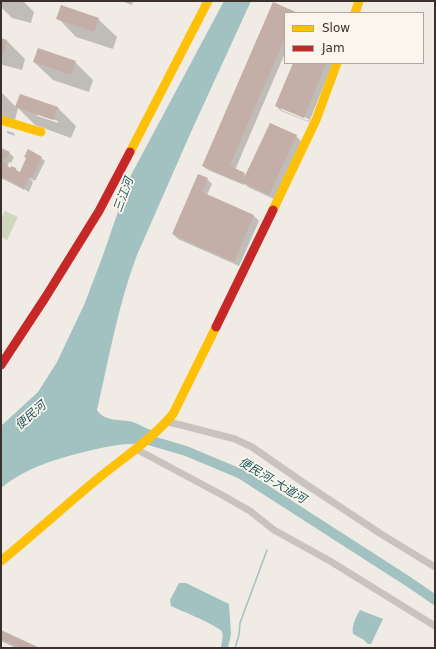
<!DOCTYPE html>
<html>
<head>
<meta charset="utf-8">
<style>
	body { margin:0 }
	#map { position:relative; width:436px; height:649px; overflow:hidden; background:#f0ebe5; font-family:"DejaVu Sans",sans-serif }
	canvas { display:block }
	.frame { position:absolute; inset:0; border:2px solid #3b302b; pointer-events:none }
	.legend { position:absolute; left:284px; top:12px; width:140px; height:52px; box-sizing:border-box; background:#fbf5ee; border:1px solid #aea6a0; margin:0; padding:5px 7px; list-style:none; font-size:12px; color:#3b302b }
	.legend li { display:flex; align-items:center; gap:8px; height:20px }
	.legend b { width:20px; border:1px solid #aea6a0 }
</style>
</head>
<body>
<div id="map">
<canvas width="436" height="649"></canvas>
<div class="frame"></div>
<ul class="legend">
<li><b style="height:5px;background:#ffc107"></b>Slow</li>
<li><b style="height:5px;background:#c62828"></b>Jam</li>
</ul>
</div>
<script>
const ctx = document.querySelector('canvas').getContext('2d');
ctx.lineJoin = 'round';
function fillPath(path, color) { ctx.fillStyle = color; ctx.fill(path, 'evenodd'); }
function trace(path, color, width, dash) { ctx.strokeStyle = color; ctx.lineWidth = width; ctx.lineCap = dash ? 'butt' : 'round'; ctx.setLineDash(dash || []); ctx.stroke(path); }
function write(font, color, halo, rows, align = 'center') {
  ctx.font = font + ' "DejaVu Sans","Noto Sans SC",sans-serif'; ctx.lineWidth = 3.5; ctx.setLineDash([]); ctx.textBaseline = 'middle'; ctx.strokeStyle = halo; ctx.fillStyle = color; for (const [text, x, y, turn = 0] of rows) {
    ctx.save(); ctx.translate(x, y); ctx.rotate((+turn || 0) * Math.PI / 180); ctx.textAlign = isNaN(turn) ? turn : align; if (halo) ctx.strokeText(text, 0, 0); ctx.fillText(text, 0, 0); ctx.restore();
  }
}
fillPath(new Path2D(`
	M5,211l13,6 -11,23 -6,-3v-18z`), '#d1d6bf');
fillPath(new Path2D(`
	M224,1h27l-60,131 -54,123c-19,50 -28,103 -40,155 7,12 24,9 36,12 8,3 15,8 24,10l-15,12c-18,-1 -36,3 -54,7 -32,8 -61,16 -87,37v-62l37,-34 19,-30 27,-57 18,-47 28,-81z
	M179,583h7l43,21 2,30 -3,14h-7c0,-5 3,-11 1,-16 -4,-7 -41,-21 -51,-26l-1,-6z
	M360,610l23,9 -12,25h-3l-4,-4 -11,-6c-2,-8 3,-17 7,-24z`), '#a1c2c1');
fillPath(new Path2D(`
	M1,1h22l11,11 -3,11 -19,-5 -11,-11z
	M121,1h12l-1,4z
	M273,3l23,10h-11v40l-50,117 11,6 50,-40 5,5 -27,58 -26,-12 -3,-3 -1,1 -36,-15 -5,-4z
	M58,18l40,1 19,18 -4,12 -37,-12z
	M1,39l6,2 18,18 -3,11 -19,-5 -2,-2z
	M34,62h41l18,18 -4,12 -36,-12z
	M294,63h39l-24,59 -28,-11 -5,-5zM281,107l28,12 -1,2 -27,-11z
	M1,92l15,15h41l19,19 -5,12 -36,-13 -17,-17 -3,12 -14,-4zM37,114l21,7v2l-21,-7z
	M7,131l7,2 1,3 -8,-3z
	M1,149l8,4 5,4 -3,6 -2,-1 -1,4 3,3 1,-2 4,2 4,5 21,-16 4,3 -10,20 -6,-3 4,4 -4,10 -5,-3v1l-7,-4 -16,-8z
	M207,179l5,5 -5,11 47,21 5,5 -20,45 -61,-27 -5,-5z
	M1,631l37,17h-22l-15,-7z`), '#0003');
trace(new Path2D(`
	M235,648l4,-13 1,-12 27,-73`), '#a1c2c1', 1.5);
trace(new Path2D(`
	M142,438l44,13 55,23 168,108 26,18`), '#a1c2c1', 10);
fillPath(new Path2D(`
	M273,2l25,11h-13v25l-57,132 2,-4 15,7 -4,10 -39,-17z
	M61,5l38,13 -5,14 -38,-13z
	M1,38l6,2 -3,13 -3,-1z
	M38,48l38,13 -5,14 -38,-13z
	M293,63h33l-22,55 -29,-12z
	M20,94l38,13 -5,13 -38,-13z
	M270,123l27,12 -28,60 -27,-13z
	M1,148l9,4 -4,7 -2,-1 -1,4 4,2 -1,2 4,2 1,-2 5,2 -1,2 5,2 6,-14 -2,-1 4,-8 14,8 -10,21 -3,-1 -5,11 -10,-4 1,-1 -14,-7z
	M198,174l10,4 -6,14 52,23 -20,47 -62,-28z
	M1,630l39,18h-20l-19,-9z`), '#c3afa7');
trace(new Path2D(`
	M167,422l14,3 54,14 17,8 52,36 77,51 54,33
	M136,449l86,46 28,16 24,19 56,31 105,65`), '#c9c3be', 7);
trace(new Path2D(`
	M355,13l4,-12
	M1,120l40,12
	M130,152l78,-151
	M273,210l43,-90 21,-57
	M1,561c34,-28 66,-57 100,-85 25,-20 52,-38 72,-62l43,-87`), '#ffc107', 9);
trace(new Path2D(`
	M216,327l57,-117
	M1,365l44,-67 54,-87 31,-59`), '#c62828', 9);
write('italic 12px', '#1f5a5e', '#fbf5ee', [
	["三江河",124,195,-70],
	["便民河",31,416,-41],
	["便民河-大道河",272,481,31]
]);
</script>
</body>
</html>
